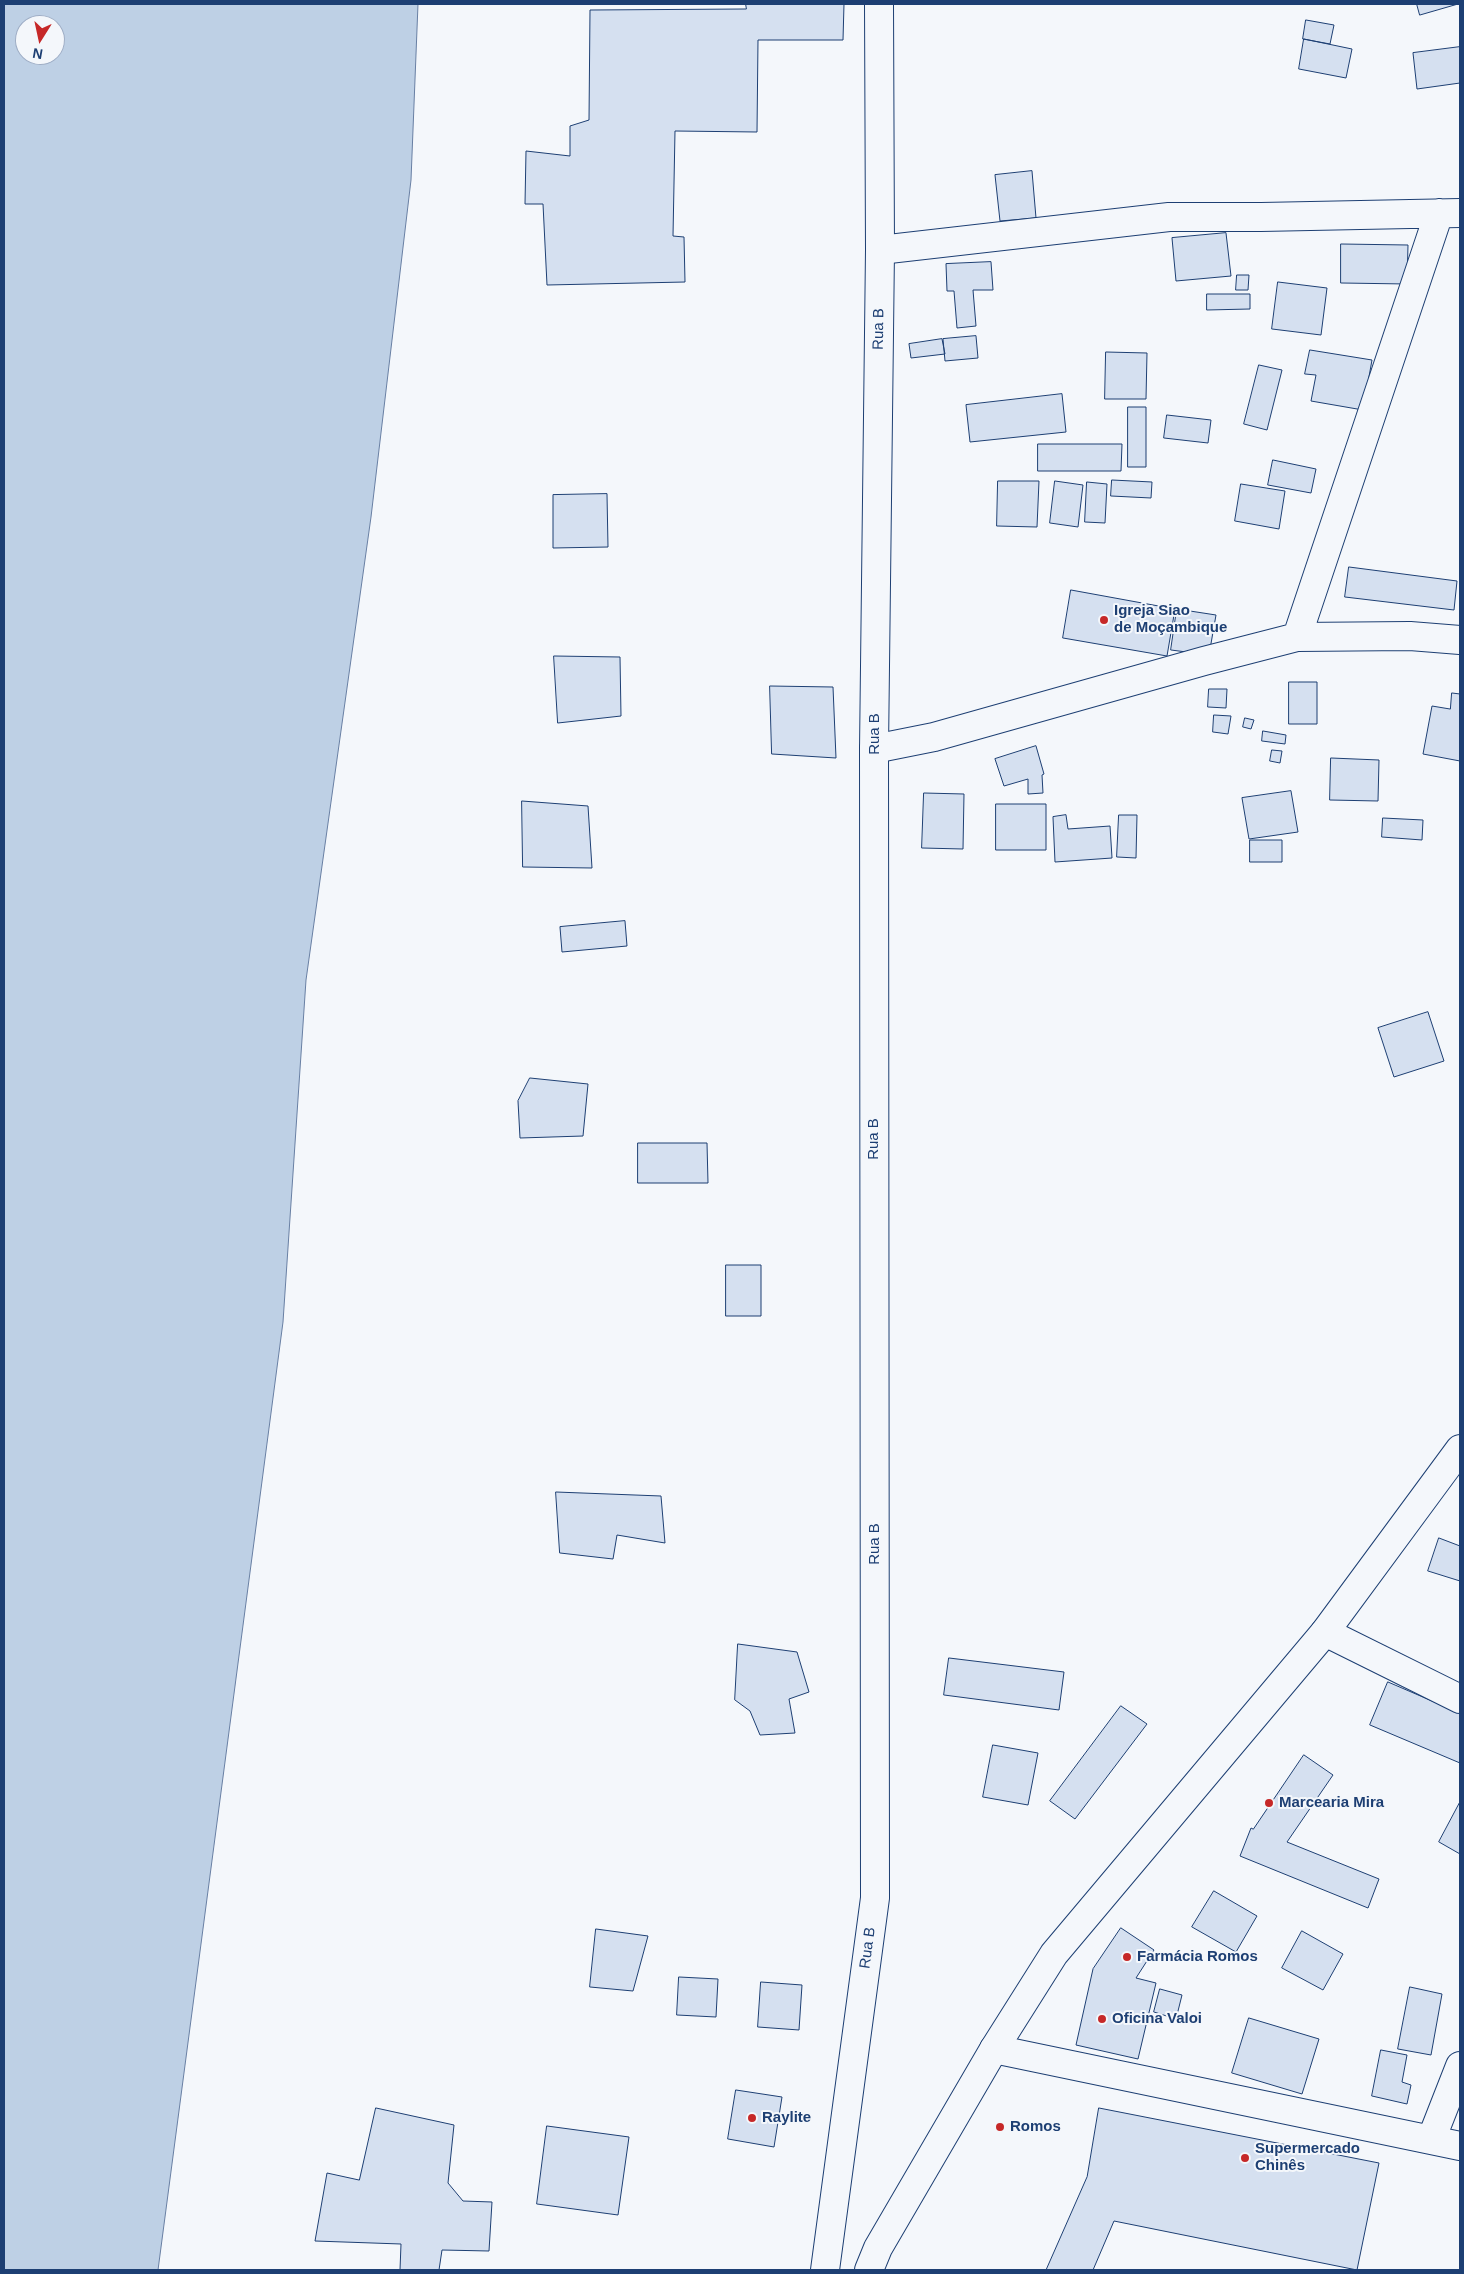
<!DOCTYPE html>
<html>
<head>
<meta charset="utf-8">
<style>
	body { margin:0 }
	#map { position:relative; width:1464px; height:2274px; overflow:hidden; background:#f4f7fb; font-family:Helvetica,sans-serif }
	canvas { display:block }
	.frame { position:absolute; inset:0; border:5px solid #1d3f73; pointer-events:none }
	.north { position:absolute; left:15px; top:15px; width:50px; height:50px; box-sizing:border-box; background:#f4f7fb; border:1px solid #9eadc5; border-radius:50%; rotate:190deg; font-size:14px; font-weight:700; line-height:20px; text-align:center; color:#1d3f73 }
	.north::after { content:''; display:block; margin:auto; width:18px; height:22px; background:#c62828; clip-path:polygon(50% 0,100% 100%,50% 72%,0 100%) }
</style>
</head>
<body>
<div id="map">
<canvas width="1464" height="2274"></canvas>
<div class="frame"></div>
<div class="north">N</div>
</div>
<script>
const ctx = document.querySelector('canvas').getContext('2d');
ctx.lineJoin = 'round';
function fillPath(path, color) { ctx.fillStyle = color; ctx.fill(path, 'evenodd'); }
function trace(path, color, width, dash) { ctx.strokeStyle = color; ctx.lineWidth = width; ctx.lineCap = dash ? 'butt' : 'round'; ctx.setLineDash(dash || []); ctx.stroke(path); }
function write(font, color, halo, rows, align = 'center') {
  ctx.font = font + ' Helvetica,sans-serif'; ctx.lineWidth = 4; ctx.setLineDash([]); ctx.textBaseline = 'middle'; ctx.strokeStyle = halo; ctx.fillStyle = color; for (const [text, x, y, turn = 0] of rows) {
    ctx.save(); ctx.translate(x, y); ctx.rotate((+turn || 0) * Math.PI / 180); ctx.textAlign = isNaN(turn) ? turn : align; if (halo) ctx.strokeText(text, 0, 0); ctx.fillText(text, 0, 0); ctx.restore();
  }
}
const water = new Path2D(`
	M4,4h414l-7,176 -40,337 -65,463 -23,342 -125,948h-154zM25,25h30v30h-30z`);
fillPath(water, '#bed0e5');
trace(water, '#687fa3', 1);
const building = new Path2D(`
	M746,4h98l-1,36h-85l-1,92 -82,-1 -2,105 11,1 1,45 -138,3 -4,-81h-18l1,-53 44,5v-30l19,-6 1,-110 156,-1z
	M1417,4h41l-38,11z
	M1306,20l28,5 -4,19 -27,-5z
	M1304,39l48,10 -6,29 -47,-9z
	M1460,47v36l-43,6 -4,-36z
	M1032,171l4,47 -36,3 -5,-46z
	M1226,233l5,43 -55,5 -4,-43z
	M1341,244l67,1 -1,39 -66,-1z
	M991,262l2,28h-20l3,36 -19,2 -3,-37h-7l-1,-27z
	M1237,275h12l-1,15h-12z
	M1278,282l49,6 -6,47 -49,-6z
	M1207,294h43v15l-43,1z
	M976,336l2,22 -33,3 -2,-22z
	M942,339l3,15 -34,4 -2,-14z
	M1310,350l62,10 -9,50 -52,-9 5,-26 -11,-1z
	M1106,352l41,1 -1,46h-41z
	M1259,365l23,5 -15,60 -23,-6z
	M1062,394l4,38 -96,10 -4,-37z
	M1128,407h18v60h-18z
	M1167,415l44,5 -3,23 -44,-5z
	M1038,444h84l-1,27h-83z
	M1273,460l43,9 -5,24 -43,-8z
	M1112,480l40,2 -1,16 -40,-2z
	M998,481h41l-2,46 -40,-1z
	M1055,481l28,4 -5,42 -28,-4z
	M1087,482l20,2 -2,39 -20,-1z
	M1241,484l44,7 -6,38 -44,-8z
	M607,494l1,53 -55,1v-53z
	M1349,567l108,14 -3,29 -109,-13z
	M1071,590l104,19 -8,47 -104,-18z
	M1177,609l39,6 -7,40 -38,-5z
	M554,656l66,1 1,59 -63,7z
	M1289,682h28v42h-28z
	M770,686l63,1 3,71 -64,-4z
	M1209,689h18l-1,19 -18,-1z
	M1452,693l8,1v67l-37,-7 9,-48 18,3z
	M1214,715l17,1 -3,18 -15,-2z
	M1245,718l9,2 -3,9 -8,-2z
	M1263,731l23,4 -1,9 -23,-3z
	M1036,746l8,28 -2,1 1,18 -15,1v-15l-24,7 -9,-27z
	M1272,750l10,1 -2,12 -10,-2z
	M1331,758l48,2 -1,41 -48,-1z
	M1291,791l7,41 -49,7 -7,-41z
	M924,793l40,1 -1,55 -41,-1z
	M522,801l66,5 4,62 -69,-1z
	M996,804h50v46h-50z
	M1066,815l2,14 42,-3 2,32 -57,4 -2,-45z
	M1119,815h18l-1,43 -19,-1z
	M1383,818l40,2 -1,20 -40,-3z
	M1250,840h32v22h-32z
	M625,921l2,25 -65,6 -2,-25z
	M1428,1012l16,49 -50,16 -16,-49z
	M530,1078l58,6 -5,52 -63,2 -2,-37z
	M638,1143h69l1,40h-70z
	M726,1265h35v51h-35z
	M556,1492l105,4 4,47 -48,-8 -4,24 -53,-6z
	M1439,1538l21,8v35l-32,-10z
	M738,1644l59,8 12,40 -20,7 6,34 -35,2 -10,-24 -15,-11z
	M949,1658l115,14 -5,38 -115,-15z
	M1388,1682l72,31v50l-90,-38z
	M1121,1706l26,18 -72,95 -25,-18z
	M993,1745l45,8 -10,52 -45,-8z
	M1304,1755l29,20 -46,67 92,37 -11,29 -128,-52 11,-28 2,1z
	M1460,1802v52l-21,-12z
	M1214,1891l43,25 -21,36 -44,-25z
	M1121,1928l33,22 -18,28 20,5 -18,76 -62,-14 17,-76z
	M596,1929l52,7 -15,55 -43,-4z
	M1302,1931l41,23 -20,36 -41,-22z
	M679,1977l39,2 -2,38 -39,-2z
	M761,1982l41,3 -3,45 -41,-3z
	M1410,1987l32,7 -11,61 -33,-6z
	M1160,1989l22,6 -6,24 -22,-7z
	M1249,2018l70,21 -17,55 -70,-21z
	M1381,2050l26,5 -5,27 9,3 -4,19 -35,-8z
	M736,2090l46,7 -8,50 -46,-8z
	M376,2108l78,17 -6,58 15,18 29,1 -3,49 -47,-1 -3,20h-39l1,-26 -86,-3 12,-68 32,7z
	M1099,2108l280,55 -22,107 -243,-49 -21,49h-47l41,-93z
	M547,2126l82,11 -11,78 -81,-11z`);
fillPath(building, '#d5e0f0');
trace(building, '#1d3f73', 1);
const minor = new Path2D(`
	M880,250l289,-33h92l199,-4
	M1297,637l142,-424
	M874,749l60,-12 270,-76 93,-24 113,-1 50,4
	M1325,1632l135,67
	M994,2049l466,97
	M1431,2140l29,-74`);
const tertiary = new Path2D(`
	M869,2270l9,-22 116,-199 60,-95 271,-322 135,-183`);
const secondary = new Path2D(`
	M825,2270l50,-372 -1,-1149 6,-499 -1,-246`);
trace(minor, '#1d3f73', 30);
trace(tertiary, '#1d3f73', 30);
trace(secondary, '#1d3f73', 30);
trace(minor, '#f4f7fb', 28);
trace(tertiary, '#f4f7fb', 28);
trace(secondary, '#f4f7fb', 28);
for (const [x, y, r, color] of [
	[1104,620,5,"#c62828"],
	[1269,1803,5,"#c62828"],
	[1127,1957,5,"#c62828"],
	[1102,2019,5,"#c62828"],
	[752,2118,5,"#c62828"],
	[1000,2127,5,"#c62828"],
	[1245,2158,5,"#c62828"]
]) { const dot = new Path2D(); dot.arc(x, y, r, 0, 2 * Math.PI); ctx.fillStyle = color; ctx.fill(dot); trace(dot, '#f4f7fb', 2); }
write('15px', '#1d3f73', '#f4f7fb', [
	["Rua B",879,329,-89],
	["Rua B",875,734,-90],
	["Rua B",874,1139,-90],
	["Rua B",875,1544,-90],
	["Rua B",868,1948,-82]
]);
write('bold 15px', '#1d3f73', '#f4f7fb', [
	["Igreja Siao",1114,611],
	["de Moçambique",1114,628],
	["Marcearia Mira",1279,1803],
	["Farmácia Romos",1137,1957],
	["Oficina Valoi",1112,2019],
	["Raylite",762,2118],
	["Romos",1010,2127],
	["Supermercado",1255,2149],
	["Chinês",1255,2166]
], 'left');
</script>
</body>
</html>
